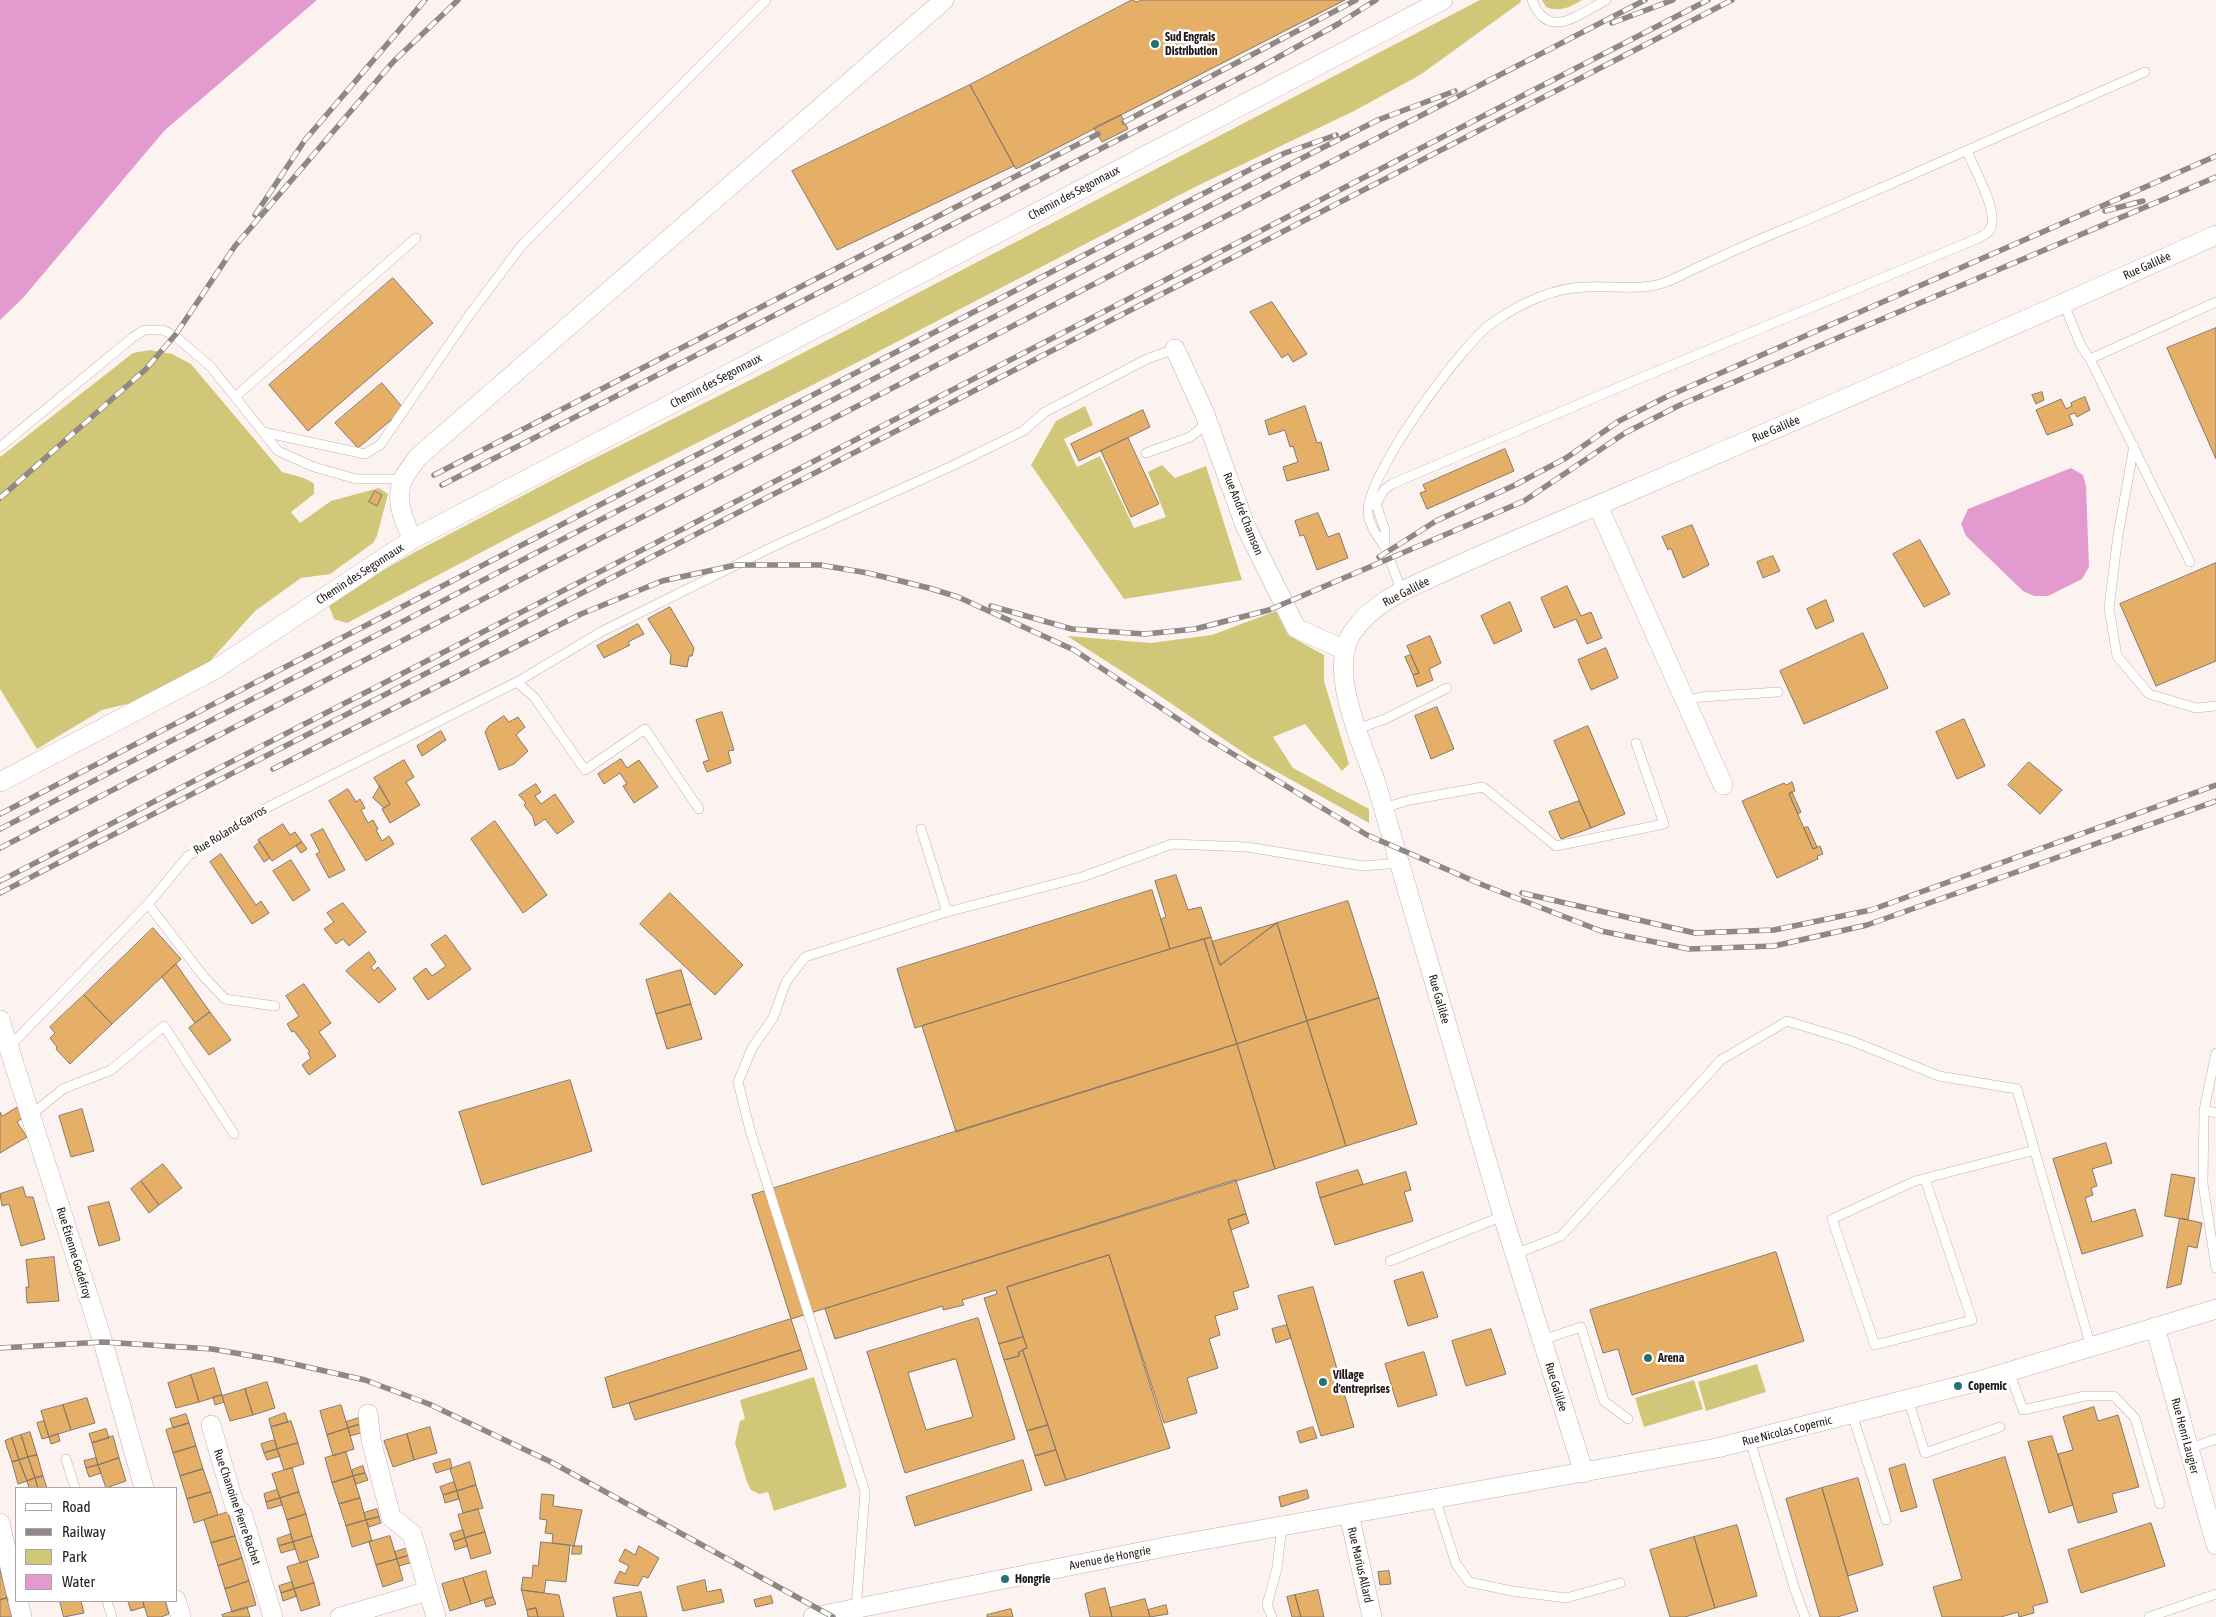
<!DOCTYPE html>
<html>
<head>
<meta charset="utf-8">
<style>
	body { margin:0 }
	#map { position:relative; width:2216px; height:1617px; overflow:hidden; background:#fcf3f0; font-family:"Asap Condensed",sans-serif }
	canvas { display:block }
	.legend { position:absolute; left:15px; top:1487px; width:162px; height:115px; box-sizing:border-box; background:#fff; border:1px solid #a7a4a3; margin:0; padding:6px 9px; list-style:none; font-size:15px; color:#231b19 }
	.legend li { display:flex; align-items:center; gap:10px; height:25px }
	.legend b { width:25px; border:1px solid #a7a4a3 }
</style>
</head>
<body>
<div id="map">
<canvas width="2216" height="1617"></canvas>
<ul class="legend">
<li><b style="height:6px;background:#fff"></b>Road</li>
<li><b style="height:6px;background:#918885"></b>Railway</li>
<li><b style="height:14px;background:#d0c878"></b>Park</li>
<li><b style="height:14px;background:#e39ace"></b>Water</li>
</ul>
</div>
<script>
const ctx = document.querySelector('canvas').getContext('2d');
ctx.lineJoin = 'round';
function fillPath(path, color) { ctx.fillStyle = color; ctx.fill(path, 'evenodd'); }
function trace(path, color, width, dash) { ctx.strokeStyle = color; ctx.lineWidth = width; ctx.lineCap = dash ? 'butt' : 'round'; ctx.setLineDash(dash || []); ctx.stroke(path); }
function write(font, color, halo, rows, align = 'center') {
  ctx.font = font + ' "Asap Condensed",sans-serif'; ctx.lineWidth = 5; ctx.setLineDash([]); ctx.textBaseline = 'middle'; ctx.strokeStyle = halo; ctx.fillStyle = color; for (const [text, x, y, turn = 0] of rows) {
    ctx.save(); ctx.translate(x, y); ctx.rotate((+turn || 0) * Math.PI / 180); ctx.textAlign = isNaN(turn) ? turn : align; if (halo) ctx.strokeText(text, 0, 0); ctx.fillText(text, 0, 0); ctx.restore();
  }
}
fillPath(new Path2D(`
	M1480,0h40l1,2 -101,73 -66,36 -159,76 -333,173 -344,173 -171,90 -13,-4 -5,-13 51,-34 37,-21 166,-87 187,-94z
	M1542,0h40c-13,8 -22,12 -36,7z
	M150,350l22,4 19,10 91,108c10,3 24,5 32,12v10l-23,18 9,11 31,-22 48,-13 9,6 -11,42 -4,7 -43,31 -29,4 -46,33 -53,59 -67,32 -33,8 -65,39 -37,-60v-232l133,-104z
	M1085,406l8,19 -29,14 13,28 23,-11 34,72 32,-11 -18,-45 14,-7 13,13 31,-12 36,114 -118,19 -93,-134 25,-44z
	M1276,611l12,24 36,20v26l25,83 -7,7 -37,-47 -32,13 20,31 76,41v14l-119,-66 -99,-67 -84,-54 84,7 61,-8z
	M1757,1364l9,28 -60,19 -8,-29z
	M814,1377l33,110 -73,24 -6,-19 -9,2 -8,-4 -4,-8 -12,-39 5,-22 5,-2 -5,-19z
	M1694,1380l9,29 -59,18 -9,-29z`), '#d0c878');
fillPath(new Path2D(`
	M0,0h317l-152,130 -143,169 -22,21z
	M2071,468l12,7 3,11 3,81 -7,12 -34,17h-14l-11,-5 -57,-55 -5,-12 7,-15z`), '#e39ace');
const building = new Path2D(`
	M1132,0l5,2 4,-2h204l-329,169 -46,-84z
	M970,85l44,81 -177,84 -45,-79z
	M1121,115l7,14 -26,13 -8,-14z
	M393,278l40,45 -125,108 -39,-46z
	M1272,302l35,52 -14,8 -5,-8 -6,4 -32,-46z
	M2216,328v131l-49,-111z
	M382,383l22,26 -46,39 -23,-25z
	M2042,392l2,8 -8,4 -4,-9z
	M2085,397l5,13 -13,7 -2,-4 -6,2 4,10 -26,10 -11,-25 25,-11 5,10 6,-3 -1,-3z
	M1305,406l12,37 4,-1 8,28 -42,11 -4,-14 15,-5 -5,-16 -3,1 -5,-17 -16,5 -4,-14z
	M1143,410l7,17 -71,34 -8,-17z
	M1128,438l31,66 -28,13 -30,-66z
	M1505,449l9,22 -87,38 -7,-16 6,-2 -3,-6z
	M375,491l7,4 -5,11 -8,-4z
	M1318,513l10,24 11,-4 9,25 -31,12 -13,-35 -4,1 -5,-15z
	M1692,525l17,40 -26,13 -12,-30 -3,2 -6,-13z
	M1920,540l30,54 -26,13 -31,-53z
	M1773,556l7,15 -17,7 -6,-16z
	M2216,563v98l-60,25 -36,-82z
	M1567,586l14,30 10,-4 11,26 -15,6 -11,-25 -22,9 -13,-30z
	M1826,600l8,21 -18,8 -9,-20z
	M1510,602l12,29 -28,13 -13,-28z
	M670,607l24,41 -2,8h-3l-2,11 -17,-3 1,-9 -23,-36z
	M638,624l6,10 -16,8 2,3 -26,13 -7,-12z
	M1863,633l25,55 -84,36 -24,-53z
	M1430,636l11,27 -12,6 4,11 -16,7 -4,-12 6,-2 -12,-27z
	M1606,648l12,30 -27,12 -13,-30z
	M1411,655l8,18 -6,2 -8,-18z
	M1437,707l17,42 -23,10 -16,-43z
	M722,712l12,38 -6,1 3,12 -24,9 -4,-10 6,-2 -13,-40z
	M504,716l5,6 9,-5 7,10 -9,8 12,16 -14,13 -15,6 -14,-38 4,-6z
	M1964,719l21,47 -28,13 -21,-47z
	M1588,726l37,88 -34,14 -37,-87z
	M441,731l5,9 -24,16 -5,-10z
	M621,759l6,9 12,-8 19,27 -24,16 -11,-17 4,-2 -7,-11 -16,11 -6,-10z
	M404,760l10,17 -8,5 14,23 -30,18 -8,-14 8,-5 -16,-26z
	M2029,762l33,28 -22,24 -32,-29z
	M1792,782l3,9 -6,3 24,55 7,-3 3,8 -6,2 1,3 -41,19 -35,-77 42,-18 2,2z
	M536,784l5,8 -6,4 6,8 14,-10 19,28 -17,12 -12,-15 -10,7 -2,-9 -9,-12 2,-2 -7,-8z
	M380,786l10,18 -6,4 -11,-10z
	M348,789l8,13 4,-3 5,9 -4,2 7,13 5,-3 5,9 -2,1 6,11 7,-5 5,8 -28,17 -37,-60z
	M1792,792l9,20 -3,2 -9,-20z
	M1579,801l12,27 -30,11 -12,-27z
	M495,821l52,74 -24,18 -52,-74z
	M283,824l7,11 5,-3 7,10 -30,19 -14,-21z
	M1808,827l9,20 -4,2 -9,-21z
	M323,829l22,41 -16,8 -13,-24 4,-2 -9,-17z
	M260,842l10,16 -6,4 -10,-15z
	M302,842l5,7 -6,4 -5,-7z
	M221,854l35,51 5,-4 8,12 -17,11 -42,-62z
	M291,860l19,30 -17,11 -20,-30z
	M1176,875l12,35 13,-3 10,30 -41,12 -9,-30 5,-2 -11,-36z
	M1152,890l18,59 -255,79 -18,-59z
	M670,893l73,72 -28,30 -75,-71z
	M1348,901l31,97 -72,23 -30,-98z
	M343,903l23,29 -17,14 -6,-7 -7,5 -12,-15 10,-7 -7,-9z
	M1277,923l-57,42 -8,-23z
	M1277,923l30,98 -70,23 -33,-105 7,-2 9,28z
	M153,928l28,31 -69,65 -28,-29z
	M446,935l25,34 -43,31 -15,-22 13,-10 6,8 14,-10 -15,-21z
	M1204,939l33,105 -281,88 -34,-106z
	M369,952l7,10 -5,5 3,4 4,-4 18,22 -17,14 -33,-32z
	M176,964l34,48 -15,11 -33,-46z
	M681,970l10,34 -35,10 -10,-34z
	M304,984l27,39 -12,9 17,24 -27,19 -7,-10 9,-7 -3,-5 2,-1 -16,-21 -2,1 -5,-8 12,-8 -13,-20z
	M84,995l28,29 -42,40 -14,-15 1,-2 -7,-9 5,-5 -5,-6z
	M1379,998l38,126 -71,22 -39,-125z
	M691,1004l11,35 -35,10 -11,-35z
	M210,1012l21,28 -22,15 -20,-27z
	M1307,1021l39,125 -71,23 -38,-125z
	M1237,1044l38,125 -484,150 -39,-124z
	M570,1080l22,71 -110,34 -23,-73z
	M21,1105l4,11 -8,6 10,15 -27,16v-41l2,4z
	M82,1109l12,42 -23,6 -12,-41z
	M2106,1143l6,20 -20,6 5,17 -6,2 2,7 -8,3 7,24 43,-13 8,27 -61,18 -29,-95z
	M163,1164l19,24 -23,17 -18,-24z
	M1358,1170l5,14 -43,14 -4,-15z
	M1406,1172l5,18 -7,2 9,29 -78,24 -15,-47z
	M2172,1174l23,4 -7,42 -23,-4z
	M1236,1180l10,34 -18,6 21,67 -16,5 5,17 -23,7 5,19 -11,4 9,29 -31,10 10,35 -33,10 -55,-168 -102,32 16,50 -24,7 -15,-46 13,-4 -1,-4 -34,10 2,5 -21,5v-4l-108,33 -10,-30z
	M141,1181l18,24 -10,8 -18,-24z
	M23,1187l3,10h7l12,42 -24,7 -12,-42 -7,2 -2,-12z
	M109,1202l11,38 -21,6 -11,-39z
	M1246,1214l3,9 -18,7 -3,-10z
	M2180,1218l22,5 -5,25 -9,-2 -7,38 -14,4z
	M1776,1252l28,89 -172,54 -14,-46 -15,4 -13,-43z
	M1109,1255l61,193 -104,32 -43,-129v-2l4,-1 -20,-61z
	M54,1257l5,44 -32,2 -1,-16h3l-3,-27z
	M1423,1272l15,45 -30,9 -14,-45z
	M1313,1287l41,140 -33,9 -43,-140z
	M978,1318l37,121 -110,34 -38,-121zM956,1359l17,58 -47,13 -18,-57z
	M791,1319l10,31 -188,58 -8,-30z
	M1287,1325l4,13 -15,5 -4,-14z
	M1491,1329l15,45 -40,12 -14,-45z
	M1023,1337l4,11 -8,4v4l-15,4 -5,-16z
	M801,1350l6,19 -172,51 -6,-17z
	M1023,1351l25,74 -21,6 -23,-71 15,-4v-4z
	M1424,1352l13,43 -39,12 -13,-43z
	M214,1368l8,27 -23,7 -8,-27z
	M191,1375l8,27 -23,6 -8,-25z
	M267,1382l8,26 -22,7 -8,-26z
	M245,1389l8,26 -23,6 -8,-25z
	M222,1395l2,7 -9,3 -2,-8z
	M87,1398l8,25 -24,7 -8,-25z
	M63,1405l8,25 -22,7 -8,-26z
	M341,1405l7,23 -21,7 -7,-24z
	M2094,1407l4,14 20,-6 21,72 -27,7 5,18 -39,11 -20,-69 15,-4 -10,-33z
	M285,1413l3,9 -17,5 -2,-8z
	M186,1414l3,9 -16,5 -3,-9z
	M359,1418l2,6 -13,4 -2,-6z
	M44,1421l5,16 -7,2 -5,-16z
	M291,1421l7,22 -21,6 -6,-22z
	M189,1423l7,23 -23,7 -7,-23z
	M361,1424l3,8 -14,4 -2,-8z
	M1048,1425l8,25 -21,6 -8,-25z
	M430,1427l7,26 -23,7 -7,-26z
	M1313,1427l4,11 -17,5 -3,-11z
	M348,1428l6,21 -21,7 -6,-21z
	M106,1429l3,9 -17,5 -3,-9z
	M30,1432l7,23 -9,2 -7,-22z
	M58,1434l2,7 -9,3 -2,-7z
	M407,1434l7,26 -21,7 -9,-26z
	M21,1435l7,22 -9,3 -7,-22z
	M113,1436l6,22 -21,7 -6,-22z
	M2052,1436l21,69 -24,8 -21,-71z
	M12,1438l7,22 -7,2 -7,-21z
	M275,1440l2,9 -13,4 -3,-9z
	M298,1443l6,21 -20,6 -7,-21z
	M196,1446l7,23 -23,7 -7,-23z
	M277,1449l3,7 -13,4 -3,-7z
	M1056,1450l10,30 -21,6 -10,-30z
	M346,1452l7,24 -21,7 -7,-25z
	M37,1455l6,21 -8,2 -7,-21z
	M28,1457l7,21 -8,3 -8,-21z
	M2005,1457l43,145 -15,4 1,7 -15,4 -1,-5 -17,5h-59l-9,-30 29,-8 -29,-99z
	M96,1458l2,7 -12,3 -2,-7z
	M119,1458l7,23 -20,7 -8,-23z
	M450,1459l2,9 -16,5 -3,-9z
	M19,1460l8,21 -9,3 -6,-22z
	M1023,1460l9,30 -117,36 -9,-29z
	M470,1462l6,23 -19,6 -7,-22z
	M1905,1464l12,43 -16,5 -12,-43z
	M98,1465l3,8 -12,4 -3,-9z
	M363,1466l2,7 -12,3 -1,-6z
	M292,1468l7,24 -19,6 -8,-24z
	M203,1469l8,23 -24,7 -7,-23z
	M365,1473l3,7 -12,4 -3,-8z
	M43,1476l4,12h-11h2l-3,-10z
	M353,1476l7,22 -21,6 -7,-21z
	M35,1478l3,10h-9l-2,-7z
	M1858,1478l25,87 -35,11 -26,-88z
	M454,1482l3,9 -14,4 -3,-8z
	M476,1485l7,23 -20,5 -6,-22z
	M1822,1488l36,123 -21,6h-17l-34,-118z
	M277,1490l3,8 -14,4 -2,-8z
	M1307,1490l2,8 -28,9 -2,-10z
	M457,1491l2,8 -14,4 -2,-8z
	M211,1492l7,23 -24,8 -7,-24z
	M299,1492l7,22 -19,6 -7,-22z
	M542,1494l12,1 -1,11 29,4 -8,36 -22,-3 1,-9 -8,-1 2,-13 -7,-1z
	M280,1498l2,7 -14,4 -2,-7z
	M360,1498l6,22 -20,6 -7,-22z
	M377,1509l2,8 -13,3 -2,-7z
	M478,1509l7,23 -20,6 -7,-23z
	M228,1512l7,24 -24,7 -7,-23z
	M306,1514l6,22 -19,6 -6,-22z
	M379,1517l2,6 -12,4 -3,-7z
	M366,1520l6,21 -20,6 -6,-21z
	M2151,1523l14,43 -84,27 -13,-43z
	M1737,1525l20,71 -42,12 -21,-71z
	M463,1530l2,8 -12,4 -3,-8z
	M485,1532l6,21 -20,6 -6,-21z
	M291,1534l2,8 -14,4 -2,-7z
	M235,1536l7,22 -24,8 -7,-23z
	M312,1536l7,21 -19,6 -7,-21z
	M390,1536l7,23 -21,6 -7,-23z
	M1694,1537l21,71 -30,9h-15l-20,-67z
	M465,1538l3,8 -13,4 -2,-8z
	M293,1542l2,7 -14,4 -2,-7z
	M541,1542l29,3 -4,37 -20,-2 -2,13 -23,-3 2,-13 9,1 1,-13 5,1z
	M573,1546h9l-1,8h-9z
	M639,1546l20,12 -11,20 -5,-2 -5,10 -24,-3 6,-12 5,3 4,-8 -10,-5 6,-12 10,6z
	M408,1548l2,7 -13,4 -2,-7z
	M410,1555l3,7 -14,4 -2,-7z
	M242,1558l7,23 -24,8 -7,-23z
	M397,1559l6,21 -20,7 -7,-22z
	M307,1561l7,22 -20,6 -7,-22z
	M0,1568l7,30 -7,2z
	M486,1571l7,26 -22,7 -8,-26z
	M1389,1571l2,13 -11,1 -2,-13z
	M463,1578l8,26 -21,7 -8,-27z
	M705,1580l2,12 14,-3 3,13 -41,9 -6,-24z
	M249,1581l7,24 -24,7 -7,-23z
	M292,1582l2,7 -13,4 -2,-7z
	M314,1583l6,22 -19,6 -7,-22z
	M1105,1588l7,29h-22l-5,-23z
	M294,1589l3,7 -14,5 -2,-8z
	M522,1590l37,5 5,22h-26l-2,-9 -9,2z
	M1318,1590l6,27h-23l-6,-22z
	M641,1592l6,25h-30l-4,-19z
	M1295,1595l6,22h-9l-5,-20z
	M771,1596l2,7 -17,4 -2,-7z
	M493,1597l3,7 -10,3 -2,-7z
	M7,1598l5,19h-12v-17z
	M1145,1599l5,18h-38l-2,-9z
	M60,1601h21l3,12 -20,4z
	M133,1601h10l1,6 -13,4 -3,-9z
	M143,1601h22l4,13 -8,3h-13z
	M1166,1605l2,9 -18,3 -2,-7z
	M247,1607l3,10h-27l-1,-2z
	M536,1608l2,9h-10l-1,-7z
	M1011,1609l2,8h-26v-2z`);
fillPath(building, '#e6af68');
trace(building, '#857869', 1);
const lane = new Path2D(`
	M1532,0c16,42 47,14 74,0
	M2064,304l17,42 9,13 126,-57
	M2090,359l100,203
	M235,397l181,-159
	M263,432l102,22 15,-9 90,-131 52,-69 244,-245
	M2134,446l-16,89 -9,73 8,48 32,38 47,14 20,-2
	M0,447l132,-109 12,-8h19l12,6 36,31 67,84 36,16 42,12h47
	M1146,453l44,-16 18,-14
	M1385,547c-7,-9 -16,-22 -17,-34 -3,-36 94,-169 124,-190 27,-19 62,-36 95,-36 24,-1 50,3 73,-3 15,-4 30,-14 45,-20 30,-14 59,-27 90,-39 117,-50 233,-101 350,-153
	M1402,592l-17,-45v-17l-9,-26 8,-14 8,-6 239,-102 348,-144c5,-3 10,-5 12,-11 7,-17 -17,-58 -24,-76
	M1686,701l15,-4 77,-5
	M1357,729l28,-10 62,-31
	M1383,808l27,-8 73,-13 73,59 108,-22 -28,-81
	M699,809l-54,-80 -60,41 -51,-73 -17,-15 82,-49 173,-86 182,-82 69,-34 22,-19 102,-53 28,-10
	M921,829l26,83 135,-35 90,-33 75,3 116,19 36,-3
	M148,904l56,73 21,22 50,7
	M10,1046l138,-142 40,-48 82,-50 247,-124
	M2204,1110l12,-57
	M2216,1113l-12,-3 -1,74 13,84
	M31,1115l32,-26 48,-19 53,-44 70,108
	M1925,1179l47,141 -97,25 -43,-126 83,-38 120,-31
	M1515,1254l46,-18 160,-176 66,-39 65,20 87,35 78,13 74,258
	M1390,1261l113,-45
	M1542,1340l39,-13 23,74 24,18
	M2009,1371l14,39 62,-14h29l21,22 25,86
	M1908,1399l17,54 75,-26
	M1852,1414l34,106
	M1750,1440l45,150 10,27
	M2188,1449l28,-10
	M66,1459l9,29
	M1435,1498l21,66 13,18 43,9 54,7 54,-15
	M107,1601l5,16
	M856,1609l9,-117 -115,-362 -12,-48 14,-34 21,-30 13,-36 19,-25 142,-45
	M1272,1617l-5,-12 10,-37 5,-42
	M2149,1617l67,-23`);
const street = new Path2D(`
	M1175,349l29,63 41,113 51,103 49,22
	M1598,506l125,279
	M413,539c-10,-18 -19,-42 -9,-62 4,-7 9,-13 14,-20l526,-457
	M0,782l214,-112 199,-131 1030,-539
	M0,1020l103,322 41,146
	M2155,1327l61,218
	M368,1414l3,26 20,77 21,17 24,83
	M211,1425l24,82 7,6 31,104
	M1584,1473l-81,-257 -127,-433c-13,-37 -49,-113 -24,-150 24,-36 69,-50 107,-68 59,-27 119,-51 179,-77 193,-83 386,-166 578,-253
	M1349,1514l23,103
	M0,1523l16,70
	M176,1600l5,17
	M18,1601l4,16
	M340,1617l88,-26
	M813,1617l357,-71 547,-98 258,-66 241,-73`);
trace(lane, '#c4aea7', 10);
trace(street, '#c4aea7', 20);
trace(lane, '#fff', 9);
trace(street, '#fff', 19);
const rail = new Path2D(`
	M1612,23l61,-23
	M1124,122l232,-122
	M2105,211l38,-10
	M255,215l50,-75 120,-140
	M434,475l664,-341
	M442,485l813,-415 83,-46 38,-24
	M0,498l145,-128 31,-36 59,-88 158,-184 65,-62
	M1379,557l57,-36 79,-36 51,-27 53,-37 49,-25 548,-240
	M991,606l81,23 73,5 50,-5 74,-19 255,-109 101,-68 55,-28 536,-228
	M273,769l308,-155 81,-33 74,-16h84l48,8 61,15 29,9 116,53 131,87 162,98 116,50 118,46 88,18 85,-3 93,-21 349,-124
	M0,814l1255,-647 30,-14 51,-18
	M0,829l1316,-678 62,-31 77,-29
	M0,848l1645,-848
	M0,881l1708,-881
	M0,893l1732,-893
	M1522,893l173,40 79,-3 97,-20 345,-125
	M0,1348l103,-6 109,7 64,11 89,20 64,24 122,58 282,155`);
trace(rail, '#918885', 5.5);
trace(rail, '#fff', 4, [11]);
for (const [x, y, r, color] of [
	[1155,44,5,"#267173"],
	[1648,1358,5,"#267173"],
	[1323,1382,5,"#267173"],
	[1958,1386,5,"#267173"],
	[1005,1579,5,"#267173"]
]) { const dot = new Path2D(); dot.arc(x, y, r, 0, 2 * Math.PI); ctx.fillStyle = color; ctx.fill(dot); trace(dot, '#fff', 2); }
write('bold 12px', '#231b19', '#fff', [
	["Sud Engrais",1165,37],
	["Distribution",1165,51],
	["Arena",1658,1358],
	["Village",1333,1375],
	["d'entreprises",1333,1389],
	["Copernic",1968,1386],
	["Hongrie",1015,1579]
], 'left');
write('12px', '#231b19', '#fff', [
	["Chemin des Segonnaux",1074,193,-28],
	["Rue Galilée",2147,266,-24],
	["Chemin des Segonnaux",716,381,-28],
	["Rue Galilée",1776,429,-23],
	["Rue André Chamson",1243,514,68],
	["Chemin des Segonnaux",360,574,-33],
	["Rue Galilée",1406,592,-27],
	["Rue Roland-Garros",230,830,-31],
	["Rue Galilée",1439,999,74],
	["Rue Étienne Godefroy",74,1253,73],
	["Rue Galilée",1556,1387,73],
	["Rue Nicolas Copernic",1787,1431,-14],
	["Rue Henri Laugier",2185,1436,75],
	["Rue Chanoine Pierre Rachet",237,1507,71],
	["Avenue de Hongrie",1110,1558,-11],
	["Rue Marius Allard",1360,1565,77]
]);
</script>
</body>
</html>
